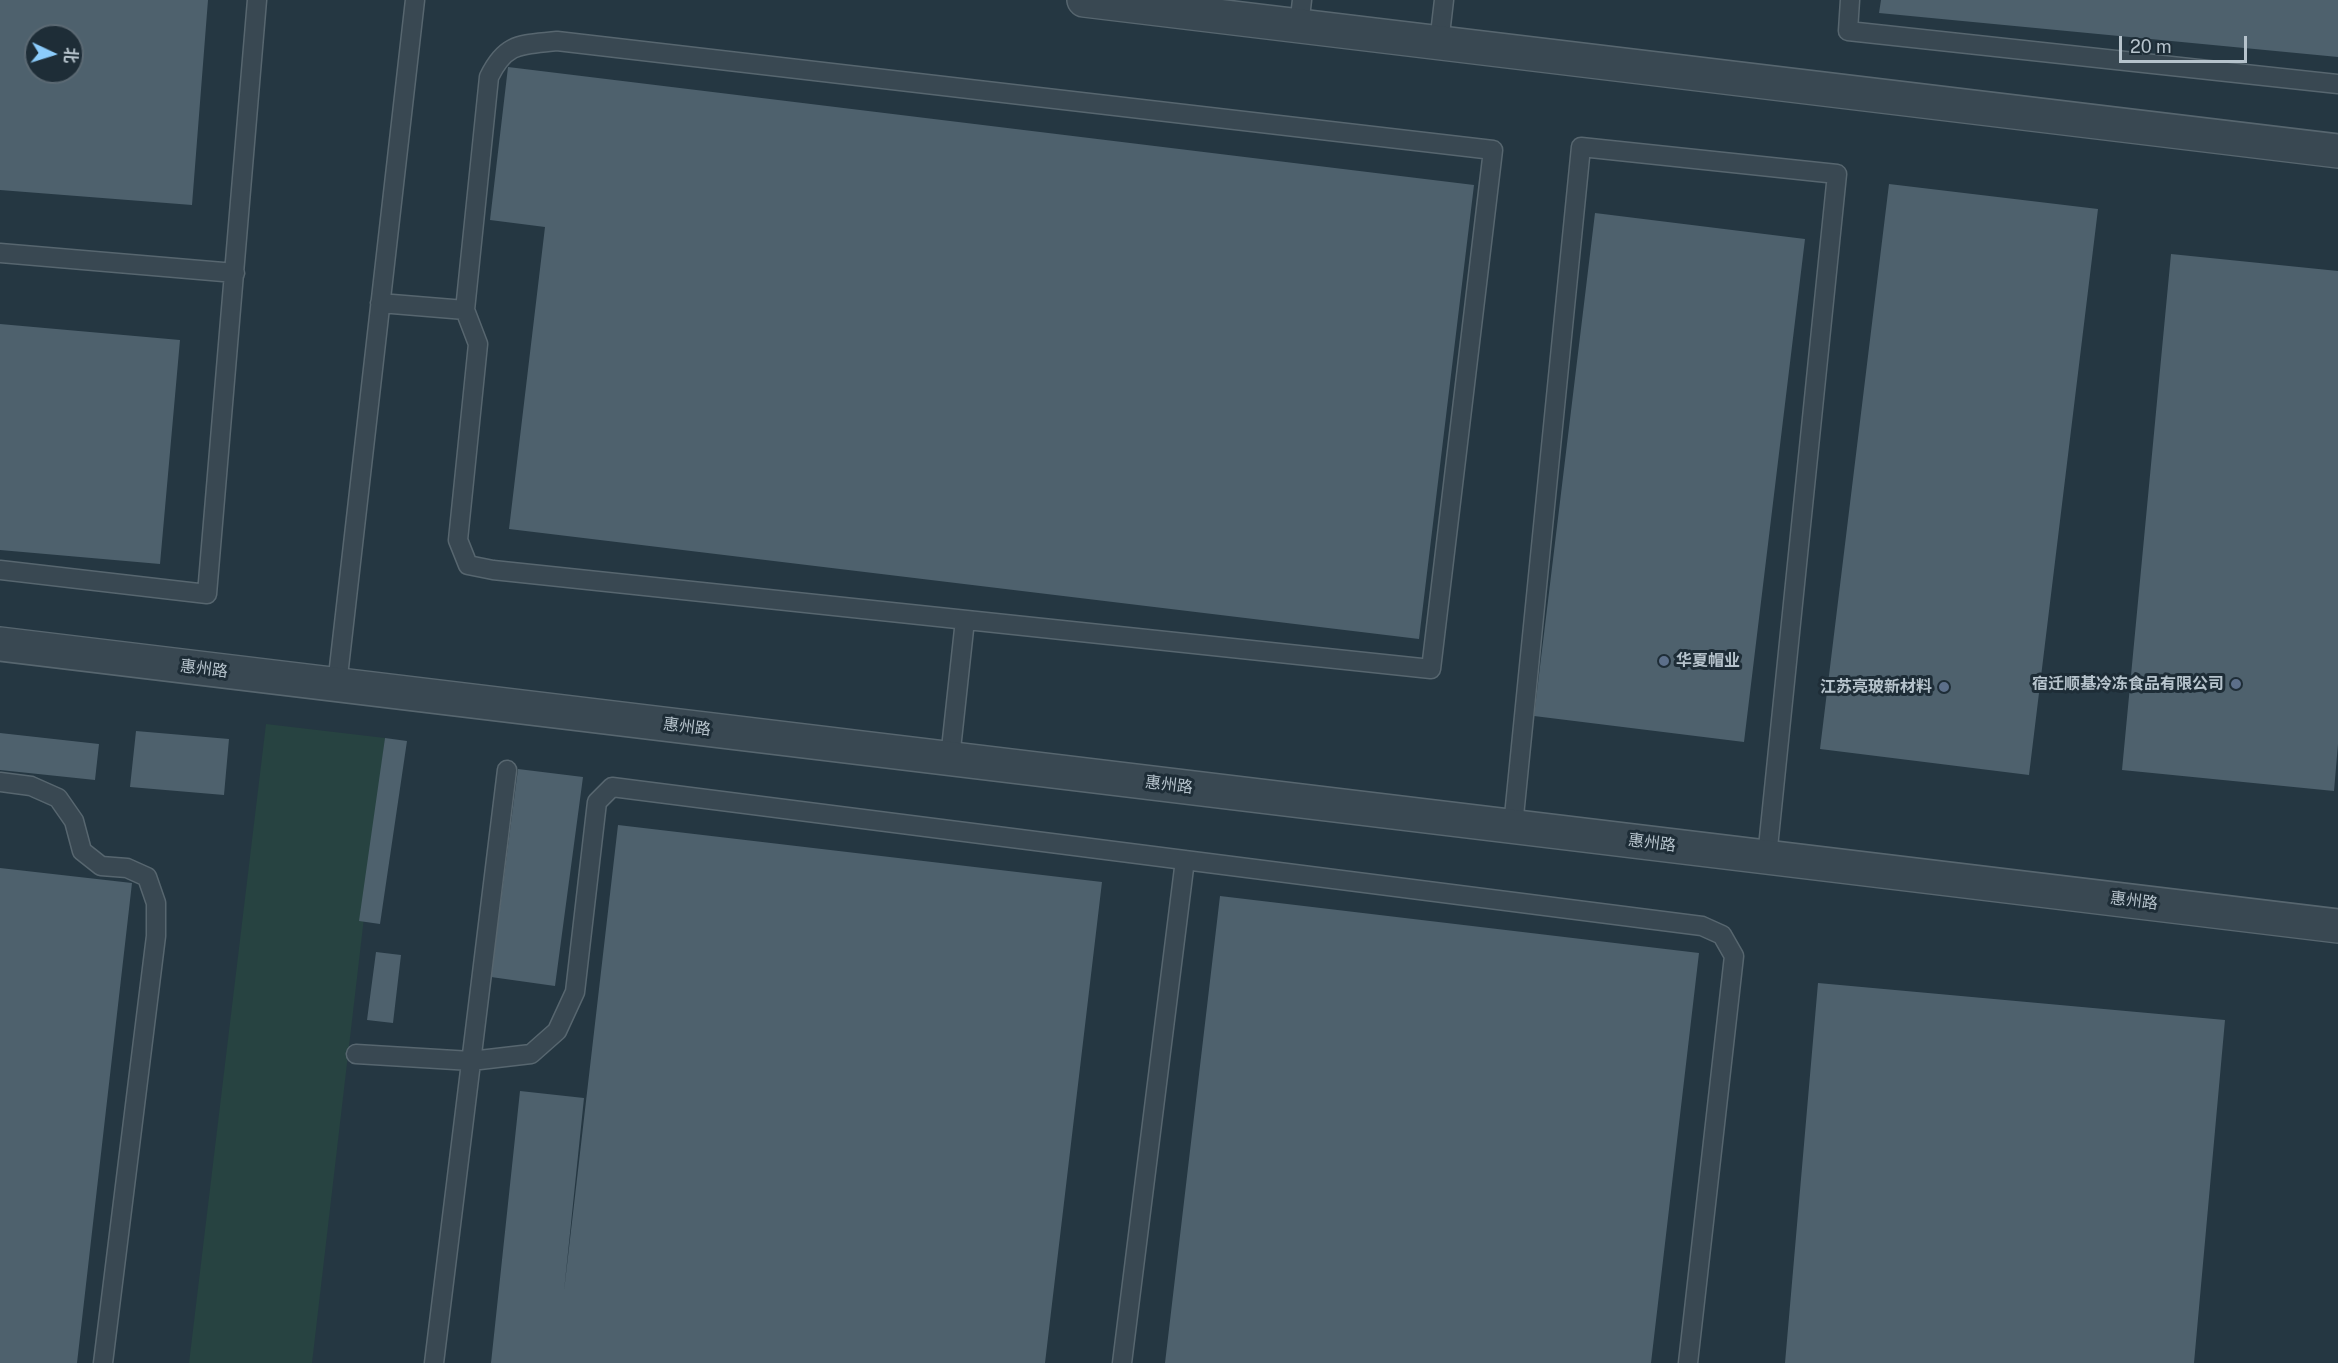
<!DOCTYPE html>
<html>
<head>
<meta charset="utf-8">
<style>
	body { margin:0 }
	#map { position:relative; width:2338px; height:1363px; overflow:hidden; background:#253742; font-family:"Public Sans","Noto Sans SC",sans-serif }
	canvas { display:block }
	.north { position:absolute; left:24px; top:24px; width:60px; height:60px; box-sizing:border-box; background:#1e2d37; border:2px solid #5b6973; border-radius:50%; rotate:94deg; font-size:16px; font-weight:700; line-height:24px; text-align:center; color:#b6c3cc }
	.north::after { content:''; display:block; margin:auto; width:21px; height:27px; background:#8cccfb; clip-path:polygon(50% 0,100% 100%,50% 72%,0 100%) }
	.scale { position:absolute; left:2119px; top:36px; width:128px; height:27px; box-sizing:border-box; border:3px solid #b6c3cc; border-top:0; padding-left:8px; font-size:18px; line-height:21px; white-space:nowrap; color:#b6c3cc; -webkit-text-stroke:4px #1e2d37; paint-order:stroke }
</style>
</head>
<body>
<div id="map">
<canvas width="2338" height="1363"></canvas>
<div class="north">北</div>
<div class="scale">20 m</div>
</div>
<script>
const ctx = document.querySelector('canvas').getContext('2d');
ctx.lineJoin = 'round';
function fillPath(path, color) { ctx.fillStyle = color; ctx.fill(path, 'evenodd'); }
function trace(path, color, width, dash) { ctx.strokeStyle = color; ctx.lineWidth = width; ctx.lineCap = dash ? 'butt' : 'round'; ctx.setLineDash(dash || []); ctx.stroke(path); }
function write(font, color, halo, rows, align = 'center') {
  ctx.font = font + ' "Public Sans","Noto Sans SC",sans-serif'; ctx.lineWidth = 6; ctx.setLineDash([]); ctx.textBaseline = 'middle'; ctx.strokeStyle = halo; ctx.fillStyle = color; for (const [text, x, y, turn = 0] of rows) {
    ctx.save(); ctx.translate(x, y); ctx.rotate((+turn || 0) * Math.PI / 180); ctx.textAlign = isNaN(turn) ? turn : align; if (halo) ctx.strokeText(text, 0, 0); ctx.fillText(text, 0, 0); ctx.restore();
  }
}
fillPath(new Path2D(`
	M266,724l119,14 -73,625h-123z`), '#274341');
fillPath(new Path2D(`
	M0,0h208l-16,205 -192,-15zM36,36h36v36h-36z
	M1881,0h457v57l-459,-44z
	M508,67l966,118 -55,454 -910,-110 36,-302 -55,-7z
	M1889,184l209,25 -69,566 -209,-26z
	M1595,213l210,26 -61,503 -210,-26z
	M2171,254l167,17v473l-4,47 -212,-21z
	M0,324l180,16 -20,224 -160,-14z
	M136,731l93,8 -5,56 -94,-8z
	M0,733l99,11 -4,36 -95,-10z
	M385,738l22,3 -27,183 -21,-3z
	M518,769l65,8 -28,209 -64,-9z
	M618,825l484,57 -57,481h-554l29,-272 64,7 -20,193z
	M0,868l132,15 -55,480h-77z
	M1220,896l479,57 -48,410h-486z
	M376,952l25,3 -8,68 -26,-3z
	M1818,983l407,37 -31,343h-409z`), '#4e616d');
const service = new Path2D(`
	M1850,0l-2,31 490,53
	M1299,26l3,-26
	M557,41l936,109 -62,519 -938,-99 -25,-5 -10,-25 20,-196 -13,-34 24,-233c17,-35 32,-32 68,-36z
	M1439,43l5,-43
	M0,253l235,20
	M380,303l85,7
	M0,570l207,24 50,-594
	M337,685l78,-685
	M950,758l15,-138
	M0,782l31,4 27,12 16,23 8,30 19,15 26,2 20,9 9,26v33l-53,427
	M1513,826l68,-679 256,27 -70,683
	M356,1054l115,7 60,-7 26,-23 18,-39 22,-190 15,-15 1090,139 20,9 12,21 -46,407
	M434,1363l73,-593
	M1122,1363l63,-503`);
const minor = new Path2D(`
	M1084,0l1254,151
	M0,644l2338,282`);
trace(service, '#57666f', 21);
trace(minor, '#57666f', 36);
trace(service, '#394852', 18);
trace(minor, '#394852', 33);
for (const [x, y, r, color] of [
	[1664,661,6,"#5c6f8a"],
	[2236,684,6,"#5c6f8a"],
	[1944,687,6,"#5c6f8a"]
]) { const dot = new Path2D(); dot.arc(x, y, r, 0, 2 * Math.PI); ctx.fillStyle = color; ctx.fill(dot); trace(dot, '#1e2d37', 2); }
write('bold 16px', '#b6c3cc', '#1e2d37', [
	["华夏帽业",1676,661,"left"],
	["宿迁顺基冷冻食品有限公司",2224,684],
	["江苏亮玻新材料",1932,687]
], 'right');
write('16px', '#b6c3cc', '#1e2d37', [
	["惠州路",204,669,7],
	["惠州路",687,727,7],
	["惠州路",1169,785,7],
	["惠州路",1652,843,7],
	["惠州路",2134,901,7]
]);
</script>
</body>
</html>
